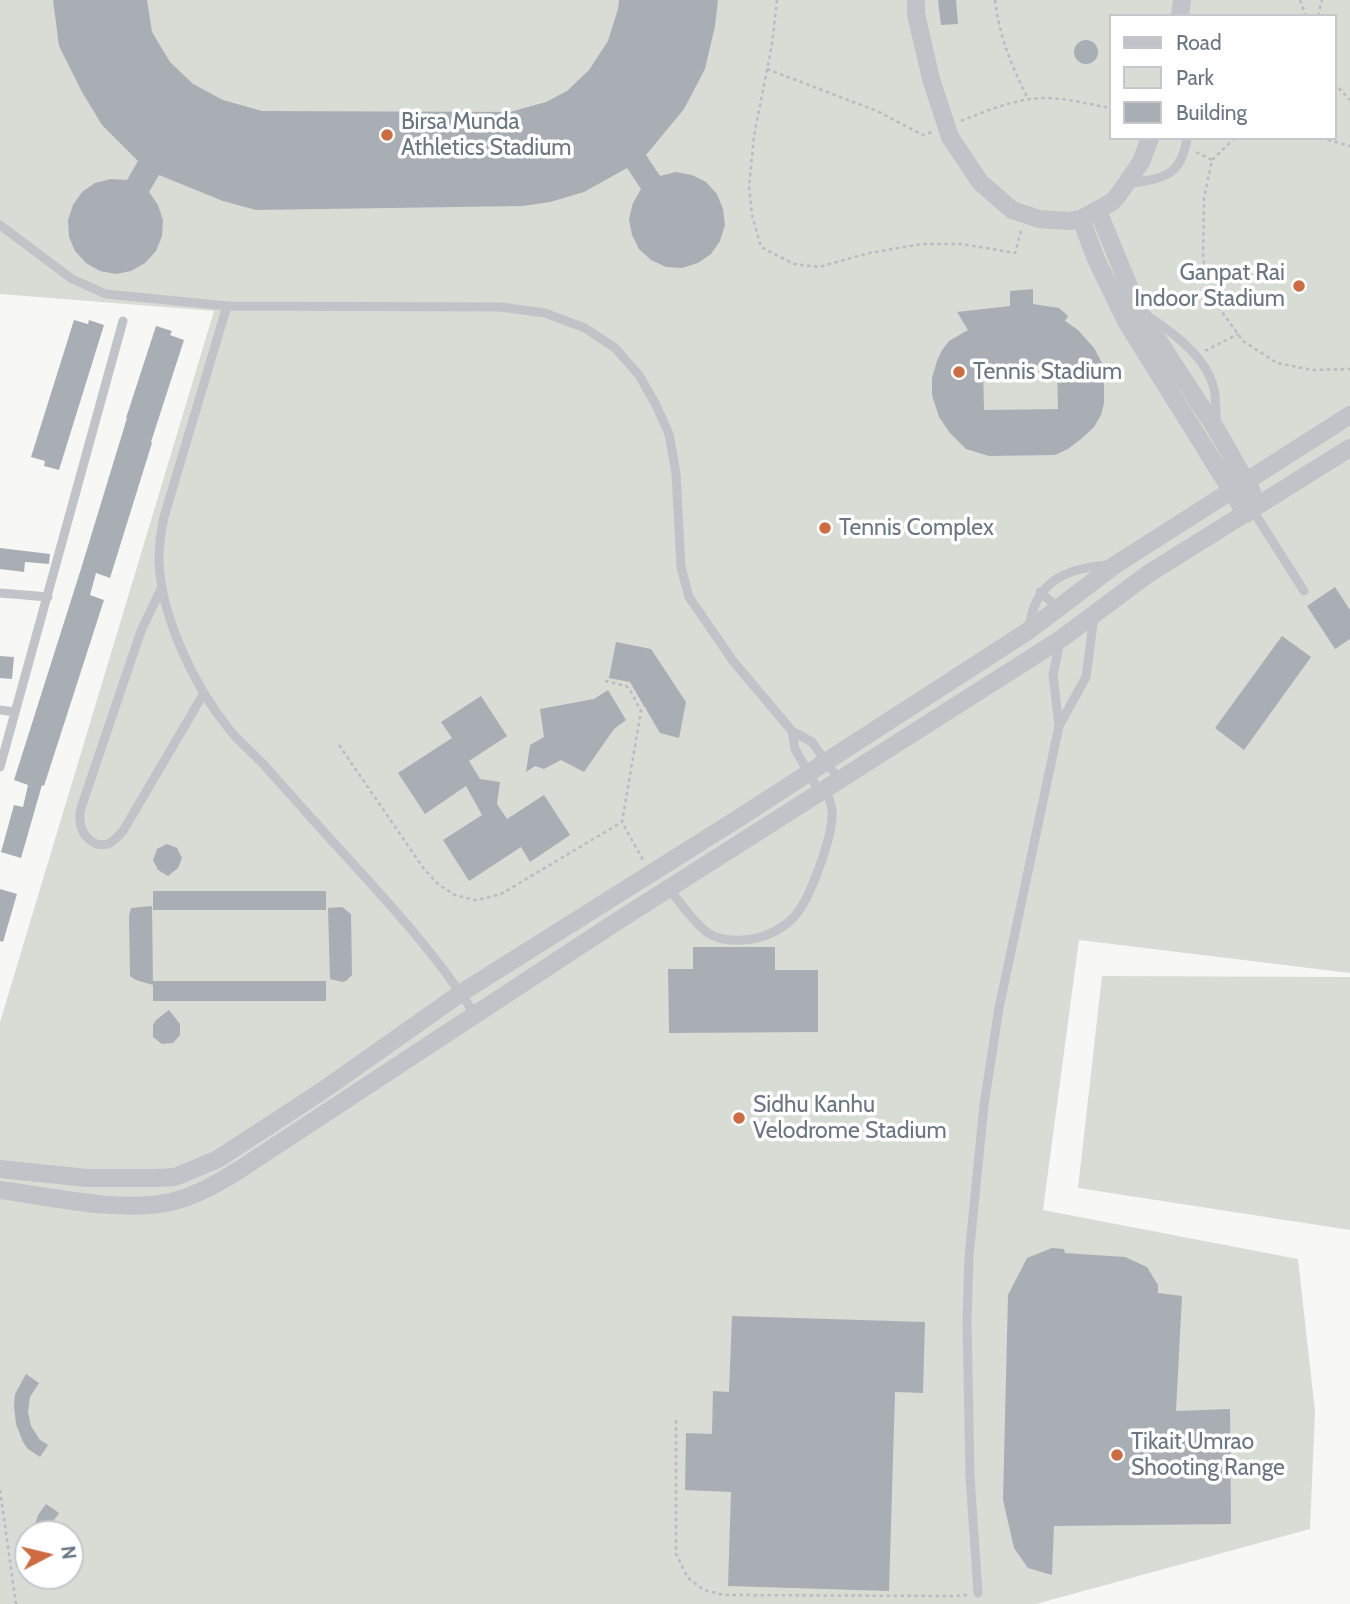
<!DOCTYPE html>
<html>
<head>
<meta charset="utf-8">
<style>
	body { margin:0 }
	#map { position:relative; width:1350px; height:1604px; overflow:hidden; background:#f7f8f5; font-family:Cabin,sans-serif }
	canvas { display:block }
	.legend { position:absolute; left:1109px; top:14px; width:228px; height:126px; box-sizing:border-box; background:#fff; border:2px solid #c4c8cd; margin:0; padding:9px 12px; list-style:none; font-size:21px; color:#6b7683 }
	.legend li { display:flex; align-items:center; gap:14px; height:35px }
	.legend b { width:35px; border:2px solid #c4c8cd }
	.north { position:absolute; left:14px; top:1520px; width:70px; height:70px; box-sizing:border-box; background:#fff; border:2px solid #c4c8cd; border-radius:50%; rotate:83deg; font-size:19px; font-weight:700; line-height:28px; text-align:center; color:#6b7683 }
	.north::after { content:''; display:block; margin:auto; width:24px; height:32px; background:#ce6b40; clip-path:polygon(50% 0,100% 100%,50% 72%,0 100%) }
</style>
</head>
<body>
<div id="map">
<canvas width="1350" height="1604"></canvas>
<ul class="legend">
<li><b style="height:9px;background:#c0c3c7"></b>Road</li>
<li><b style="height:19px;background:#d7dcd5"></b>Park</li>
<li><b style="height:19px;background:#a9aeb5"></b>Building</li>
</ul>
<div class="north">N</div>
</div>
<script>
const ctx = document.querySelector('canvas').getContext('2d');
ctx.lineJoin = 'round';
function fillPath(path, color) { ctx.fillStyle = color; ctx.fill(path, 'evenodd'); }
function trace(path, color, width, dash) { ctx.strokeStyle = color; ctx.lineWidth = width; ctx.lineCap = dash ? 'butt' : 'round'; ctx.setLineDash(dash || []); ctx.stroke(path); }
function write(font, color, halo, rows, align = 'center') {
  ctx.font = font + ' Cabin,sans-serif'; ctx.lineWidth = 7; ctx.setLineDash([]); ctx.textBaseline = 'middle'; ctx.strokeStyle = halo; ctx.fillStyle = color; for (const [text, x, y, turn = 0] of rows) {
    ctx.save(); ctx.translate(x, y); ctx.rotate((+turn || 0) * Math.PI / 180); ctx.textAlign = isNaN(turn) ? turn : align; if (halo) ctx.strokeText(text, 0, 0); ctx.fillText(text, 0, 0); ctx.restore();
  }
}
fillPath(new Path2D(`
	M0,0h1350v973l-271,-33 -36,270 255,49 17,152 -5,118 -274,75h-1036v-582l214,-711 -214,-17zM1110,16h224v122h-224zM28,1534h42v42h-42z
	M1102,976l248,1v253l-272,-42z`), '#d7dcd5');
fillPath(new Path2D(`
	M53,0h94l5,32 18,30 23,22 30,16 39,11 248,1 36,-10 21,-11 22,-21 19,-29 10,-32 1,-9h99l-3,26 -10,43 -21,40 -38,46 14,21 16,-4 16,3 14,7 11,12 6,15 2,16 -5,16 -9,13 -13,9 -16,5 -16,-1 -15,-7 -12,-11 -7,-14 -3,-16 4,-16 8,-14 -14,-21 -43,24 -34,10 -27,4 -267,4 -33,-9 -64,-26 -10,17 9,13 5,15 -1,16 -6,15 -11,12 -14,8 -15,3 -16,-3 -14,-8 -11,-12 -6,-14 -1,-17 5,-15 9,-13 13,-9 16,-4 16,1 11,-19 -36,-36 -20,-33 -23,-46z
	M938,0h18l2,24 -17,1z
	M1074 52a12 12 0 1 1 24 0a12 12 0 1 1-24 0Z
	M1033,289v15l26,4 9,8 -3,5 13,9 16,18 8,15 2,19v21l-3,12 -7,12 -13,12 -13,10 -13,6 -66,1 -23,-7 -16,-16 -11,-16 -7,-22v-17l5,-17 5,-11 7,-9 19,-11 -11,-18 53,-6v-15zM1057,365l1,44 -74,1 -1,-44z
	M74,320l14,4 1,-4 15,5 -45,145 -15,-4 1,-5 -14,-4z
	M156,326l16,5 -2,4 14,5 -33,102 1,1 -42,135 -14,-5 -6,22 14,5 -60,186 -2,-1 -21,73 -20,-6 13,-47 9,2 5,-22 -14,-5 66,-208 47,-154h-1z
	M0,548l50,6 -1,10 -24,-2 -1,10 -24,-3z
	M1335,587l15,23v29l-15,10 -28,-43z
	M1282,636l29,21 -67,93 -29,-22z
	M616,642l35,7 35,53 -7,36 -19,-5 -14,-24v-2l-1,1 -15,-26 -21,-4z
	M0,656l14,1 -2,22 -12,-1z
	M608,690l18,30 -12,9 -30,43 -23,-12 -17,9 -9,-3 -9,6 4,-27 14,-8 -4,-28 54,-10z
	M481,696l26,40 -38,25 11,18 20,3 -3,22 10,15 37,-24 26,40 -40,27 -9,-15 -52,34 -26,-41 39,-25 -16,-29 -41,28 -27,-41 54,-35 -11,-16z
	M167,844l10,4 5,10 -4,10 -10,8 -10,-6 -5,-10 4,-11z
	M0,889l17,5 -14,48 -3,-1z
	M153,891h173v19h-173z
	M152,906l1,79 -17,-5 -6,-4 -1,-60 2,-8z
	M342,907l9,7 1,61 -6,6 -4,1 -12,-3 -2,-71z
	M693,947h82v23h43v62l-149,1 -1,-64h25z
	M153,981h173v20h-173z
	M169,1010l11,14v11l-7,8 -11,1 -9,-7v-12l3,-5z
	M1052,1248l12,1 1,4 60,4 22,10 11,18v8l24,3 -6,115 54,-2 1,115 -177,2 -2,49 -24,-7 -14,-20 -11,-48 5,-205 19,-37z
	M732,1316l193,6 -2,71 -28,-1 -6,199 -161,-5 3,-94 -46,-2 1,-57 26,1 1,-43 16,1z
	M26,1374l13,9 -9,14 -2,15 3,14 9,14 8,5 -8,12 -12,-8 -5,-7 -7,-18 -2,-18 1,-12z
	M46,1504l13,9 -10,14v7h-17l6,-19z`), '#a9aeb5');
trace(new Path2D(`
	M777,0l-5,44 -18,92 -5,51 3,28 9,32 33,17 25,3 50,-14 53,-9h40l53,9 6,-22
	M995,0c4,36 17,67 33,99
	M1300,0l6,16
	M1318,16l4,-16
	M767,69l110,42 46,24 9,-3
	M1334,83l16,17
	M961,121c25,-10 51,-21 79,-23 23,-1 47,6 70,10
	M1235,138l-23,22 -8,38 -1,61 14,46 26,36 34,22 35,7 38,-1
	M1321,138l29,8
	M1196,152l16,8
	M1205,351l33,-17
	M605,681l21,5 4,4 11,21 -19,111 21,38
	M339,745l85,124 15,16 16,10 20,5 11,-2 15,-4 121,-72
	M676,1420v134l12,24 16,12 20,5 231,1 12,-1
	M0,1490l16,114`), '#babcbf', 2.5, [3.5, 3.5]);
trace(new Path2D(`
	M1126,184c35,-6 55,-5 61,-46
	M0,225l72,54 34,15 121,12 274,1 44,6 40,15 30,20 24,27 17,30 13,29 7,39 5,94 8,30 44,64 59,70 20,11 27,38
	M227,306l-63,211c-3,14 -5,28 -5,42 1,56 35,127 70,170 11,14 25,25 37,38 13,15 26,29 39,44 59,66 123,130 170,204
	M1146,315c28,18 65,45 69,80 1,9 1,19 1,28
	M1252,509l52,82
	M162,587l-21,44 -58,171c-2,6 -4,11 -3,17 0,15 14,31 30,24 5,-3 9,-8 13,-12l81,-138
	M1040,592l18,16
	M0,593l48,4
	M1029,629c5,-47 36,-61 80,-64
	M0,710l15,2
	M1059,726l-6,-51 7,-34
	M792,731l3,18 25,44
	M0,767l123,-446
	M669,889c12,14 24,33 39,44 11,7 24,8 36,7 17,-1 36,-9 48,-21 18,-17 42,-86 40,-109 -1,-7 -4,-15 -6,-21
	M978,1593l-8,-117 -3,-156 2,-64 15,-151 15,-97 60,-282 27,-49 8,-61`), '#c0c3c7', 9);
trace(new Path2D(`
	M916,0v14l15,65 19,58 30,45 32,28 27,9 30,2 12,-2 31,-17 7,-8 22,-32 9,-24
	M1180,16l2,-16
	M1098,211l41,100 77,118 36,63
	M1081,219l15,40 31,64 119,191
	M0,1169l87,9h69l19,-1 43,-18 104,-68 139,-98 278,-175 289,-187 87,-66 235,-150
	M0,1190c52,7 120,23 171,12 25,-6 47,-19 68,-32l377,-248 445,-283 87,-65 202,-126`), '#c0c3c7', 18);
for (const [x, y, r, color] of [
	[387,135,7,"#ce6b40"],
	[1299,286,7,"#ce6b40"],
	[959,372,7,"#ce6b40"],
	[825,528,7,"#ce6b40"],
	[739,1118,7,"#ce6b40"],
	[1117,1455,7,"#ce6b40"]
]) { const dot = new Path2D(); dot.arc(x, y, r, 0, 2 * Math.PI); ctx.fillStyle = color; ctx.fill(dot); trace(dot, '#fff', 2.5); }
write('23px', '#6b7683', '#fff', [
	["Birsa Munda",401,122],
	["Athletics Stadium",401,148],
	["Ganpat Rai",1285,273,"right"],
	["Indoor Stadium",1285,299,"right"],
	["Tennis Stadium",973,372],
	["Tennis Complex",839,528],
	["Sidhu Kanhu",753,1105],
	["Velodrome Stadium",753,1131],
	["Tikait Umrao",1131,1442],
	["Shooting Range",1131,1468]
], 'left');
</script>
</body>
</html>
